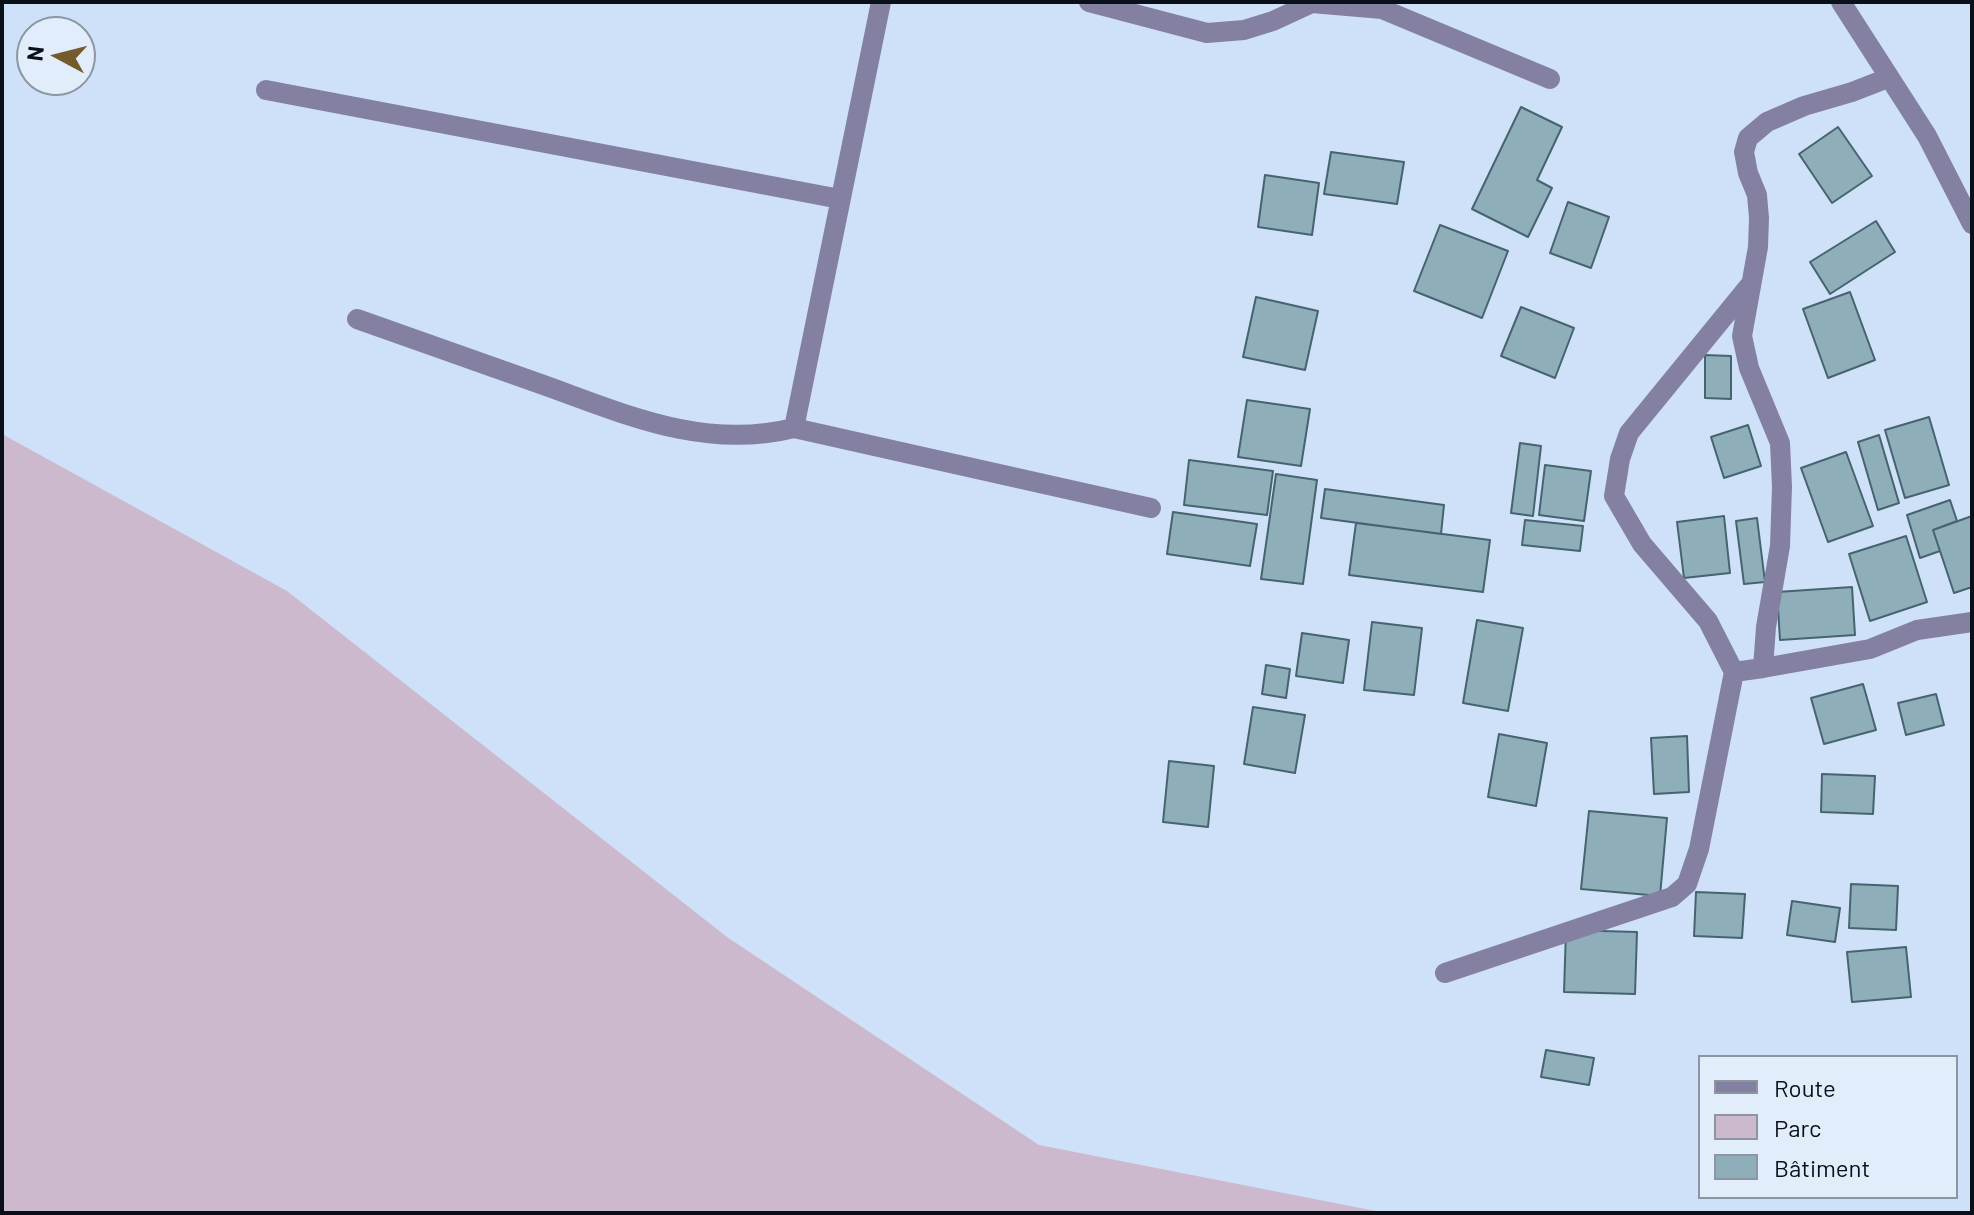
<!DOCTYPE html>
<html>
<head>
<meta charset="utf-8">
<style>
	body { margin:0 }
	#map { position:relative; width:1974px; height:1215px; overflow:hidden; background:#cfe1f9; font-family:Barlow,sans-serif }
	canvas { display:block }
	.frame { position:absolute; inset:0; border:4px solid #0a1018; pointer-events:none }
	.legend { position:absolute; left:1698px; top:1055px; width:260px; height:144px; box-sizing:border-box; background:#e2edfc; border:2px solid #8c95a1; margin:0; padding:10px 14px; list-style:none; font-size:24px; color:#0a1018 }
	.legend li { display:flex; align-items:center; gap:16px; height:40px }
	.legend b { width:40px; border:2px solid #8c95a1 }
	.north { position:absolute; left:16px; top:16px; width:80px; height:80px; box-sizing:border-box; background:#e2edfc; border:2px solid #8c95a1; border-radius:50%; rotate:277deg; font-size:22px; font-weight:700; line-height:32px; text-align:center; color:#0a1018 }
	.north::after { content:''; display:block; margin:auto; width:28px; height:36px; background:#735b2c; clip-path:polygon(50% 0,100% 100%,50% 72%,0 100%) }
</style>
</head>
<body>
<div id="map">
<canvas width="1974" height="1215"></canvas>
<div class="frame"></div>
<ul class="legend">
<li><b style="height:10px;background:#8480a1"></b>Route</li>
<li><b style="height:22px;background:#cdb9ce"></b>Parc</li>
<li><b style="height:22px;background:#8eaeb9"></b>Bâtiment</li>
</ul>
<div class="north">N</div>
</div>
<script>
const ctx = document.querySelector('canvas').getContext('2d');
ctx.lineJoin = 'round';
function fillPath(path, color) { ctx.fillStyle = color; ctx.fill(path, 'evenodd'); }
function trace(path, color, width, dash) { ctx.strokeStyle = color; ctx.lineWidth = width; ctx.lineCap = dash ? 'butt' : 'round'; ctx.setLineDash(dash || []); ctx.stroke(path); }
fillPath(new Path2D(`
	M2,434l285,157 440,346 312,208 347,68h-1384z`), '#cdb9ce');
const building = new Path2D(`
	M1521,107l41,20 -25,53 15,8 -24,49 -56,-28z
	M1838,127l34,49 -40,27 -33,-49z
	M1331,152l73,10 -7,42 -73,-10z
	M1265,175l54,8 -7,52 -54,-8z
	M1568,202l41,15 -18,51 -41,-15z
	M1876,221l19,31 -65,42 -20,-32z
	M1440,225l68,26 -26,67 -68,-27z
	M1850,292l25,68 -47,18 -25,-69z
	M1256,297l62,14 -13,59 -62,-13z
	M1521,307l53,21 -19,50 -54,-22z
	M1705,355l26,1v43l-26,-1z
	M1247,400l63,9 -9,57 -63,-9z
	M1929,417l20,68 -44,13 -20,-68z
	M1748,425l13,41 -37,12 -13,-41z
	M1879,435l20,68 -21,7 -20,-68z
	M1520,443l21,3 -8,70 -22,-3z
	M1846,452l27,74 -45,16 -27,-74z
	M1189,460l84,11 -6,44 -83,-10z
	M1545,465l46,6 -7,50 -45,-6z
	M1276,474l41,6 -14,104 -42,-5z
	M1325,489l119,16 -3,29 -120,-16z
	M1950,500l7,21 -24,9 7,21 -20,7 -13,-43z
	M1173,512l84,12 -7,42 -83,-12z
	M1724,516l6,57 -46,5 -7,-56z
	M1972,516v71l-18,6 -21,-63z
	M1757,518l8,64 -21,2 -8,-63z
	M1525,520l58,6 -3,25 -58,-6z
	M1356,523l134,17 -7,52 -134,-17z
	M1906,536l21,66 -57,19 -21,-67z
	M1852,587l3,48 -75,5 -3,-48z
	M1477,620l46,8 -15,83 -45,-8z
	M1372,622l50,6 -8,67 -50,-5z
	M1302,633l47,7 -6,43 -47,-7z
	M1266,665l24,4 -4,29 -24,-4z
	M1863,684l13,46 -52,14 -13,-46z
	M1936,694l8,31 -38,10 -8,-32z
	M1253,707l52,8 -10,58 -51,-9z
	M1499,734l48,9 -11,63 -48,-9z
	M1687,736l2,56 -35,2 -3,-56z
	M1169,761l45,5 -6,61 -45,-5z
	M1822,774l53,2 -2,38 -52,-2z
	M1589,811l78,7 -7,78 -79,-7z
	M1851,884l47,2 -2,44 -47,-2z
	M1696,892l49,2 -3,44 -48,-2z
	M1792,901l48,7 -5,34 -48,-7z
	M1566,930l71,2 -2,62 -71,-2z
	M1906,947l5,50 -59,5 -5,-50z
	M1546,1050l48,8 -5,27 -48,-8z`);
fillPath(building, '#8eaeb9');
trace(building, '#46646e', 2);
trace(new Path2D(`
	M881,2l-87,426 357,80
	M1089,2l118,31 37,-3 29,-9 39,-18 70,6 168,70
	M1841,2l86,134 45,88
	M266,90l574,109
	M357,319c59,21 118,42 178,63 86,30 166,69 259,46
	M1763,668l107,-19 47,-19 55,-8
	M1734,672l29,-4 3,-41 14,-81 2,-59 -2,-44 -31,-75 -7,-32 16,-89 1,-29 -2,-23 -9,-22 -4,-21 4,-14 19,-16 37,-16 48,-14 36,-14
	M1445,973l227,-76 15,-13 12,-35 35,-177 -26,-51 -66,-77 -28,-48 6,-37 9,-26 120,-147`), '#8480a1', 20);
</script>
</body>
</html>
